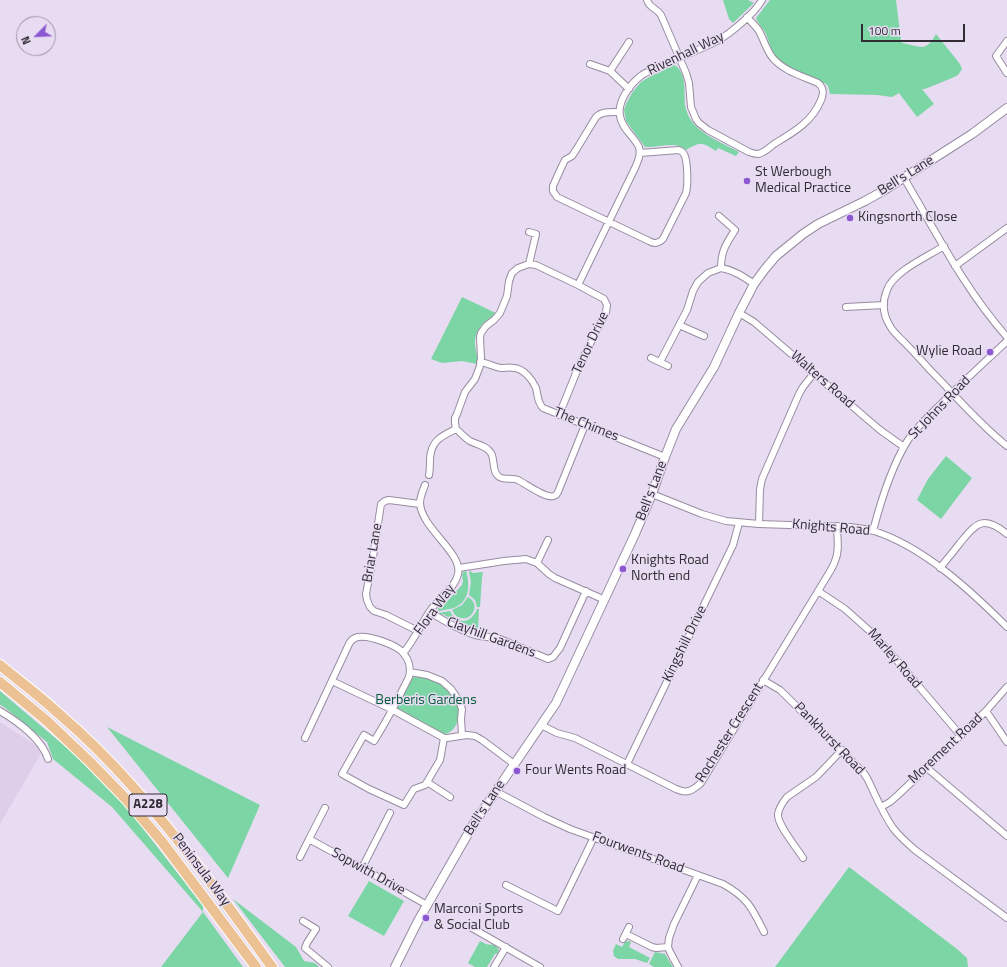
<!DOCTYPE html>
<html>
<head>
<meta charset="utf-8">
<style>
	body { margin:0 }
	#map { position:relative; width:1007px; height:967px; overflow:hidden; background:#e8dcf2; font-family:"Titillium Web",sans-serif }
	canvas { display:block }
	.north { position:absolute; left:16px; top:16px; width:40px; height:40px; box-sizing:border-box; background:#e8dcf2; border:1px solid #9f96a6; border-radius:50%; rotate:246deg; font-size:11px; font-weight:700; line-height:16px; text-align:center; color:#312c34 }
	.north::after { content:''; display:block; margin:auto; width:14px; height:18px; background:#8b58d1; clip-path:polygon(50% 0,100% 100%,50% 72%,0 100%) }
	.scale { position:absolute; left:861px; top:24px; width:104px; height:18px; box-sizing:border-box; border:2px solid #312c34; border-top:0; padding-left:5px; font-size:12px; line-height:14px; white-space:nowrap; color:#312c34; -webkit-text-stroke:3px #e8dcf2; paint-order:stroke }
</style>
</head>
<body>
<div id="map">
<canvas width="1007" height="967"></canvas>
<div class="north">N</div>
<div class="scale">100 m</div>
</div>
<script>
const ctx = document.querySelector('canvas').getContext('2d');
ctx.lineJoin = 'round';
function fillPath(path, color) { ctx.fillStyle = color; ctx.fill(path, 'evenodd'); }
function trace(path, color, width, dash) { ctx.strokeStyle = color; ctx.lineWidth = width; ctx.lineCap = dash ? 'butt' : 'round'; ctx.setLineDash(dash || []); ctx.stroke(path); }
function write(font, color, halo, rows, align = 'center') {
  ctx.font = font + ' "Titillium Web",sans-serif'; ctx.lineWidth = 3; ctx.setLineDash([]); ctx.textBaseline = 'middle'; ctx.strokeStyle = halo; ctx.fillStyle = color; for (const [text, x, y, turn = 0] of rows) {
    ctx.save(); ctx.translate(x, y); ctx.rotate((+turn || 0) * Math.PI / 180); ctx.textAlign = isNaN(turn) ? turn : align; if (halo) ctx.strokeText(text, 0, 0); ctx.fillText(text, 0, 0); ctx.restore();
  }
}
fillPath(new Path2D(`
	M0,722l43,28 -43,74z`), '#deceea');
fillPath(new Path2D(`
	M723,0h25l6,3 -21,20 -4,-4z
	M770,0h126l5,41 1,2c18,3 24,10 34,-9l24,30 2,5 -4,6 -6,3 -27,11h-3l12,15 -17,13 -18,-24 -7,4 -15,-2 -47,-1 -2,-8 -2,-2c-16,-9 -45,-15 -53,-32 -3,-6 -5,-12 -7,-18 -3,-6 -8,-10 -10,-16z
	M674,65c13,6 10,29 11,40 1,4 2,8 4,12 9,17 34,26 50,35l-3,4 -18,-8 -2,3c-13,-8 -15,-10 -30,-1 -10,-10 -28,-2 -41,-3l-19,-26 -2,-11 2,-6 6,-11 9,-11 10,-6z
	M462,297l36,17c-13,5 -24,16 -23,31 1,6 2,11 3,17l-1,2 -15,-3 -20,2 -11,-4z
	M946,456l26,22 -31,41 -24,-19 11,-21z
	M466,571c4,13 4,29 -10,36 -6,3 -13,2 -18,5v-3l1,-4h5l18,-20 1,-4 -1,-5 1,-4z
	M470,571l3,2 10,-1 -1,5 -2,30h-3l-2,-7 -6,-5 2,-13 -2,-10z
	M468,597c10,6 8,16 -1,21 -7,1 -12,-1 -15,-8l10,-5z
	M477,609h2l-1,20 1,4h-1l-3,-3 -13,-6 -20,-10h-3v-1l11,-2c7,15 22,12 27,-2z
	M417,676c17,2 24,6 36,19l-1,3 4,7 3,1c0,12 -1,24 -14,28l-8,-3 -39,-21v-5l13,-25 1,-2z
	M0,691l87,74 44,48 72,93v6l40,55h-82l42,-55 -91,-105 -59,-48 -6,-17 -43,-35 -4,-2z
	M107,727l153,78 -32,73z
	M849,867l108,82 10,9 1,9h-193z
	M369,881l35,20 -20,35 -36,-20z
	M233,899l63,48 8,14 11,2 4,4h-34z
	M480,941c2,1 4,2 6,3 6,2 8,-2 13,6l-2,4h-2l-8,13h-12l-7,-4z
	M629,941l2,1 -2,5 21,11 -3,5 -12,-4h-17l-4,-3 -1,-5 3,-7 6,3 3,-5z
	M655,952l10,2 8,13h-19l-5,-3z`), '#7bd5a5');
const minor = new Path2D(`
	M647,0c2,8 10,8 14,15l25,58 3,10 2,24 5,12 3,4 9,7 41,22c3,1 6,2 9,2 6,-1 11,-6 16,-10 20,-12 38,-22 47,-44 3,-7 3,-12 -3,-17 -16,-7 -35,-12 -46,-26 -6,-8 -8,-17 -13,-26 -3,-5 -8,-9 -12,-14
	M1007,41l-11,15 11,17
	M590,64l20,7
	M629,89l-19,-18 19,-29
	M619,112c-8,0 -17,-1 -23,5l-20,33 -4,6 -7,4 -3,6 -9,20v5l4,6 92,44c5,3 9,3 14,-2l23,-46c2,-8 2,-32 -2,-39 -2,-3 -2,-2 -5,-4l-39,3
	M904,178c32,54 61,112 103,159
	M944,246c-17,11 -50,25 -57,44 -5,12 -4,25 3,36 3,6 9,11 14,16 9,9 18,19 27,29 25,25 48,53 76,75
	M529,264l7,-30 -7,-2
	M955,266l52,-38
	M721,268c13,2 23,9 33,16
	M578,285l57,-117c3,-7 6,-13 4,-21 -6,-12 -17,-18 -19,-31 -3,-15 11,-33 22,-41 8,-5 17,-8 25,-12 17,-7 34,-14 50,-22 14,-8 37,-27 45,-41
	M846,307l38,-2
	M739,313l15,9 126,108 24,17
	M679,325l25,11
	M651,358l17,8
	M480,362c8,1 14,5 21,6 5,0 9,-1 13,0 10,1 18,11 22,20 2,7 1,14 7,20l122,49
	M660,362l27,-52 6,-19 5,-9 10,-9 13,-5c0,-17 5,-24 14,-38l-16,-14
	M456,429c5,4 9,9 14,12 7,4 16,4 21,12 4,7 1,18 7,23 5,5 14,1 20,4 8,4 28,19 36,16 3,-1 3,-2 4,-4l27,-67
	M429,475c1,-5 1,-11 1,-16 1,-19 12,-23 26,-30l-1,-6v-5l2,-4 8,-22 10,-13 5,-13 1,-8 -1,-21 1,-4 5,-7 8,-6 6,-7 7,-17 2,-15 3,-8 6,-5 11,-4 7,1 42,20 26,14 3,6 -1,7 -27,54 -20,49
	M652,494l50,20 24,7 33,3 91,3c8,1 16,2 24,4 50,16 97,60 133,96
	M759,524l1,-35 2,-10 3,-7 34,-78 4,-7 11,-14
	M873,531c8,-31 18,-64 35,-91 10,-15 24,-27 37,-40 20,-20 41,-39 62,-59
	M537,563l11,-23
	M459,568l45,-7 22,-2 11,4 12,11 6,4 50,22
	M940,568c7,-9 14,-17 20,-25 17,-21 24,-28 47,-9
	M818,591l27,18 27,24 16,17 73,86
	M430,612c14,9 29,18 45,23 9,2 17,2 25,4l48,20 5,-2 7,-9 26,-57
	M418,631l-32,-16 -12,-4 -4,-4 -3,-7 -1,-6 7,-37 8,-53 4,-3 4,-1 31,4
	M404,652c10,-12 17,-28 26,-41 4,-6 9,-11 14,-16 6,-6 12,-12 14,-21 5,-21 -37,-46 -38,-71 0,-6 3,-13 5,-18
	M410,672l17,3 15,6 9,8 8,12 3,8 -1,10 1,16
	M763,680l17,10 83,82 4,6c8,16 15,34 26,50 6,8 14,15 22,22l92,68
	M332,681l61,29 51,28h3l20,-3 8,1 7,4 32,24
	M0,711c17,10 42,28 48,48
	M986,711l21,31
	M541,725l16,8 18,5 6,3 95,48c11,5 16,2 25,-6l125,-205c3,-5 7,-11 9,-17 5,-11 2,-23 2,-35
	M305,738l44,-94c2,-4 5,-6 9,-7 11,-2 40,8 46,17 5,6 7,15 5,23 -11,22 -22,44 -35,64l-10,-6 -22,39 27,15 35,16 10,-16 11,-4 2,-3 13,-22 4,-22
	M627,764l106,-219 6,-22
	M927,768l80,68
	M427,782l23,15
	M495,791l49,26 26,12 153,55c25,14 29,24 41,48
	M881,807l9,-5 8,-7 88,-84 21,-24
	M325,808l-16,31 53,29 65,37
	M300,857l9,-18
	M803,858c-6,-10 -26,-33 -25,-44 1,-7 5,-12 9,-17l29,-20 26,-27
	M362,868l28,-55
	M506,885l52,26 36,-74
	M303,921l13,8 -9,14 -2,5 23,19
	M472,928l68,39
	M626,934l26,13 4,1 12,-1
	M623,939l6,-12
	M494,967l12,-20
	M678,967l-8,-15 -2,-5 1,-9 5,-14 24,-49`);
const tertiary = new Path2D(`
	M395,967l23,-46 55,-96 83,-122 79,-169 17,-40 13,-37 11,-28 38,-62 25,-54 15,-29 11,-15 11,-13 27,-22 15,-10 47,-23 18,-10 89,-57 35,-26`);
const primary = new Path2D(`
	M0,665c19,16 40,31 58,48 27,23 52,48 75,74 51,57 95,119 139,180
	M0,682l47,39 43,41 35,36 38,45 93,124`);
trace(minor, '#988ca0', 8);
trace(tertiary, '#988ca0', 10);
trace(primary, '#fff', 12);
trace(minor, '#fff', 6);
trace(tertiary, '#fff', 8);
trace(primary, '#ecc193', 10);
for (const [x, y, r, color] of [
	[747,181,4,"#8b58d1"],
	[850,218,4,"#8b58d1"],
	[990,352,4,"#8b58d1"],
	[623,569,4,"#8b58d1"],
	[517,771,4,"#8b58d1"],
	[426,918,4,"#8b58d1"]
]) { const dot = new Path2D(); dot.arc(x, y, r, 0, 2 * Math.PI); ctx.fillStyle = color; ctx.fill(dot); trace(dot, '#e8dcf2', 1.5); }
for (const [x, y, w] of [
	[148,805,38]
]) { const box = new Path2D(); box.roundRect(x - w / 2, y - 11, w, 22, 3); ctx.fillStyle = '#e8dcf2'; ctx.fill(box); trace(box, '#312c34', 1); }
write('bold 13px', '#312c34', null, [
	["A228",148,805]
]);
write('14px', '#312c34', '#e8dcf2', [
	["Rivenhall Way",686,54,-26],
	["Bell's Lane",906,176,-32],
	["Tenor Drive",591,343,-65],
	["Walters Road",822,380,41],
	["St Johns Road",940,408,-46],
	["The Chimes",586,425,22],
	["Bell's Lane",652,491,-69],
	["Knights Road",831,528,5],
	["Briar Lane",373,553,-80],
	["Flora Way",435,610,-54],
	["Clayhill Gardens",491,638,20],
	["Kingshill Drive",685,644,-64],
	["Marley Road",894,659,49],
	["Rochester Crescent",730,733,-58],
	["Pankhurst Road",829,739,46],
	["Morement Road",946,749,-43],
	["Bell's Lane",485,808,-57],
	["Fourwents Road",638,853,20],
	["Peninsula Way",201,870,53],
	["Sopwith Drive",368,872,29]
]);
write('14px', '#312c34', '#e8dcf2', [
	["St Werbough",755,173],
	["Medical Practice",755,189],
	["Kingsnorth Close",858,218],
	["Wylie Road",982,352,"right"],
	["Knights Road",631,561],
	["North end",631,577],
	["Four Wents Road",525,771],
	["Marconi Sports",434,910],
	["& Social Club",434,926]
], 'left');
write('14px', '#075b3a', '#e8dcf2', [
	["Berberis Gardens",426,701]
]);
</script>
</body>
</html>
